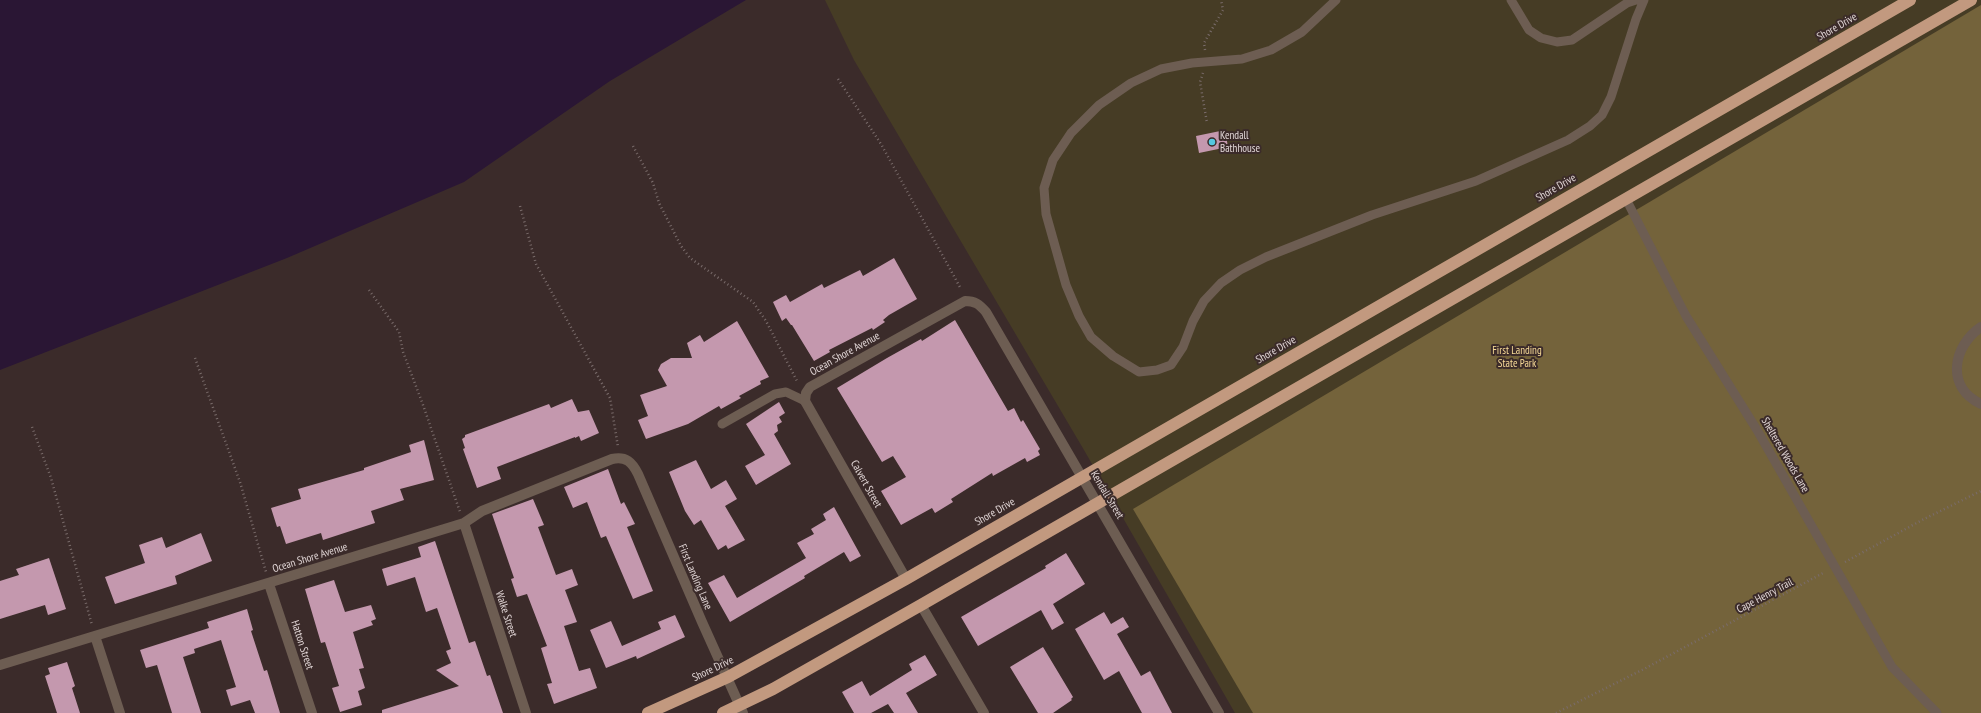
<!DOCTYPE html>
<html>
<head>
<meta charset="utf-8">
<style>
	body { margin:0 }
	canvas { display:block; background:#3b2b2a }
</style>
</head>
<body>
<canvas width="1981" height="713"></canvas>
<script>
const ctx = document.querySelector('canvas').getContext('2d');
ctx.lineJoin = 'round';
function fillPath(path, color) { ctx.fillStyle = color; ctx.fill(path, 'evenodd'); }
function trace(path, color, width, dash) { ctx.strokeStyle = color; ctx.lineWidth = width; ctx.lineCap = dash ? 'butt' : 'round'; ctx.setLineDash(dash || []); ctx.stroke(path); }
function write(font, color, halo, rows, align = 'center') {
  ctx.font = font + ' "PT Sans Narrow",sans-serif'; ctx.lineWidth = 4; ctx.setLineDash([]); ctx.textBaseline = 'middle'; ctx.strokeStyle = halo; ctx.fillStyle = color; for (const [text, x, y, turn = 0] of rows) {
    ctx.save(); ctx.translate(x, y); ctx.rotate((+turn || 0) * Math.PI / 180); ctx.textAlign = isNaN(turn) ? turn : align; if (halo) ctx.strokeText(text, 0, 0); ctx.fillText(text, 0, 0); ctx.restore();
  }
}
fillPath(new Path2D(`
	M825,0h1156v713h-746l-151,-263 -230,-390z`), '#463c25');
fillPath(new Path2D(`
	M1981,5v708h-728l-120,-204z`), '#74633b');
fillPath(new Path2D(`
	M0,0h746l-136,81 -146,101 -177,76 -287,112z`), '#2a1634');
fillPath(new Path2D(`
	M1225,130l3,17 -29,6 -3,-17z
	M894,258l23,41 -28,16 -6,5 2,2 -12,8 -1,-2 -43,22 1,2 -16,9 -22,-36h-1l-5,-7 -4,3 -9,-19 13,-7 4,7 32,-18 2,4 36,-18 3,6z
	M955,320l53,91 6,-3 7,14 2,-2 17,29 -2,2 2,4 -13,7 -2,-4 -32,18 -1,-3 -41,26 2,3 -18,11 -3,-5 -31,17 -20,-34 25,-14 -13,-21 -11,6 -45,-74 50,-30 34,-19 1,2z
	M737,321l32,56 -9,4 1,3 -22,12 2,2 -20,11 -2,-3 -31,18 -42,15 -8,-19 10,-4 -8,-21 27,-9 -9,-16 3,-6 10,-6h21l-5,-15 13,-8 4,7z
	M572,399l6,13 11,-2 10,23 -18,8 -2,-5 -4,2v-1l-78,30 4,12 -24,9 -14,-39 2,-1 -3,-9 3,-2v-2l84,-31 2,4z
	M779,402l6,11 -6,4 3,5 -5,3 1,6 -4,3 17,30 -35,21 -11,-19 20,-11 -19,-31z
	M424,440l10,40 -34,9 4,11 -33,11 4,12 -52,17 -2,-7 -35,11 -6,-18 -3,1 -6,-19 30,-9 -3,-10 66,-19v-2l47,-16 -2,-7z
	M696,460l15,29 15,-9 11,19 -12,7 20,34 -17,9 -2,-4 -8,5 -17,-30 -7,5 -9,-14 -16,-39z
	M608,469l13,35 3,-2 11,22 -8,3 26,64 -20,8 -27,-63 -5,2 -14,-36 -14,6 -9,-21z
	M533,499l11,26 -6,2 18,48 16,-6 6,16 -13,5 12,32 -13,4 15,45 11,-3 7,20 -43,16 -7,-20 5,-1 -11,-35 6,-2 -20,-52 -10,3 -6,-18 3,-1 -22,-64z
	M834,507l27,49 -11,6 -6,-10 -40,24 1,2 -75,44 -22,-39 16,-8 13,23 69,-40 -9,-15 17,-9 -3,-5 15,-9 -3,-6z
	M201,533l11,28 -37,15 2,8 -62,20 -10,-27 40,-14 -6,-18 23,-8 4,11z
	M435,541l34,102 6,-2 12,35 3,-1 13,38h-121v-3l77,-24 -23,-16 15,-7 -5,-12 5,-2 -14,-41 -11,4 -11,-35 -28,9 -5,-17 39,-12 -3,-10z
	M1066,553l19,31 -32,20 11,19 -12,7 -11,-20 -63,36 -17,-29 85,-49 -1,-2z
	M49,558l17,51 -18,6 -3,-10 -45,14v-38l19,-6 -3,-6z
	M334,580l11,32 26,-7 5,14 -5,2 2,4 -20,7 11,36 -5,1 6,19 -7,3 4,14 -22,7 -8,-24 7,-2 -14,-44 -4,1 -16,-54z
	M247,609l6,21 -2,1 13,40 3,-1 13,43h-25l-5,-13 -19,6 -5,-16 10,-3 -15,-47 -27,9 1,4 -12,4 18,56h-29l-15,-48 -11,3 -6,-18 69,-22 -2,-6z
	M1104,612l7,12 12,-7 6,10 -12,7 24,42 9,-5 22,42h-30l-23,-42 -15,9 -29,-51z
	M675,615l10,22 -48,22 -1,-3 -30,12 -16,-38 21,-9 11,25 39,-17 -3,-7z
	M1043,647l30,50 -2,2 1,1 -19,13h-15l-28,-46z
	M925,655l12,20 -31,18 12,20h-24l-6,-9 -17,9h-17l-12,-21 20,-11 8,15 42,-26 -3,-6z
	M67,662l8,24 -3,2 8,25h-23l-12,-37 5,-2 -2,-6z`), '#c498ae');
trace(new Path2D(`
	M1205,50l-1,-7 19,-33 -2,-10
	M1203,73l-3,9 7,41
	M838,79l43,65 80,145
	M633,146l20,37 6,20 22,43 9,12 63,44 13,19 32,62
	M520,206l16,58 74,134 8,49
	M369,290l30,42 4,20 19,50 38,110
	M195,358l45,124 26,90
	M32,427l19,51 41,147
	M1845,562l79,-43 57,-28
	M1556,713l88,-44 181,-97`), '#7a6c6b', 2.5, [1, 3]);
trace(new Path2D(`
	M1336,0l-34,32 -31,18 -29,9 -50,4 -31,6 -30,14 -32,22 -28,28 -18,27 -9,28 2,26 20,71 13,31 12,21 22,19 26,16 18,-2 14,-5 12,-18 10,-26 11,-20 17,-18 19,-13 26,-13 106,-42 104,-34 92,-41 22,-14 12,-11 9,-18 25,-78 8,-19
	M1511,0l18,30 12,8 16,4 15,-2 55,-37 9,-3
	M1626,199l60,117 71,114 135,237 45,46
	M722,424l53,-30 11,-2 19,9`), '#6d5d52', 9);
trace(new Path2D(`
	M1981,327c-28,19 -36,60 0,77
	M464,523l62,190
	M906,579l-101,-178 1,-8 4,-6 155,-86c10,0 14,3 21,11l233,401
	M269,584l43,129
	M921,605l63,108
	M95,636l25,77
	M0,665l464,-142 18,-12 130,-52c14,-3 20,3 26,15l64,148 41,91`), '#6d5d52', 10);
trace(new Path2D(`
	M648,713l80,-36 178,-98 1004,-579
	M723,713l50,-24 148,-84 1050,-605`), '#c2997f', 12);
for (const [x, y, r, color] of [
	[1212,142,4,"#56c9e1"]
]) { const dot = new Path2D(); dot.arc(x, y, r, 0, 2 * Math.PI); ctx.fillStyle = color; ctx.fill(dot); trace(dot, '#3b2b2a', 1.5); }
write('11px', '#e1d6d6', '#3b2b2a', [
	["Shore Drive",1837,27,-30],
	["Shore Drive",1556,188,-30],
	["Shore Drive",1276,350,-30],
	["Ocean Shore Avenue",845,354,-29],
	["Sheltered Woods Lane",1785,455,60],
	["Calvert Street",866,484,61],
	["Kendall Street",1107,495,59],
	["Shore Drive",995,512,-30],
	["Ocean Shore Avenue",310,558,-17],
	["First Landing Lane",695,577,67],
	["Cape Henry Trail",1765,596,-28],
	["Walke Street",506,614,72],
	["Hatton Street",302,645,72],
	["Shore Drive",713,669,-26]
]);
write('11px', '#e1d6d6', '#3b2b2a', [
	["Kendall",1220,136],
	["Bathhouse",1220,149]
], 'left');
write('11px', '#f8db98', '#3b2b2a', [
	["First Landing",1517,351],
	["State Park",1517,364]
]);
</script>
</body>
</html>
